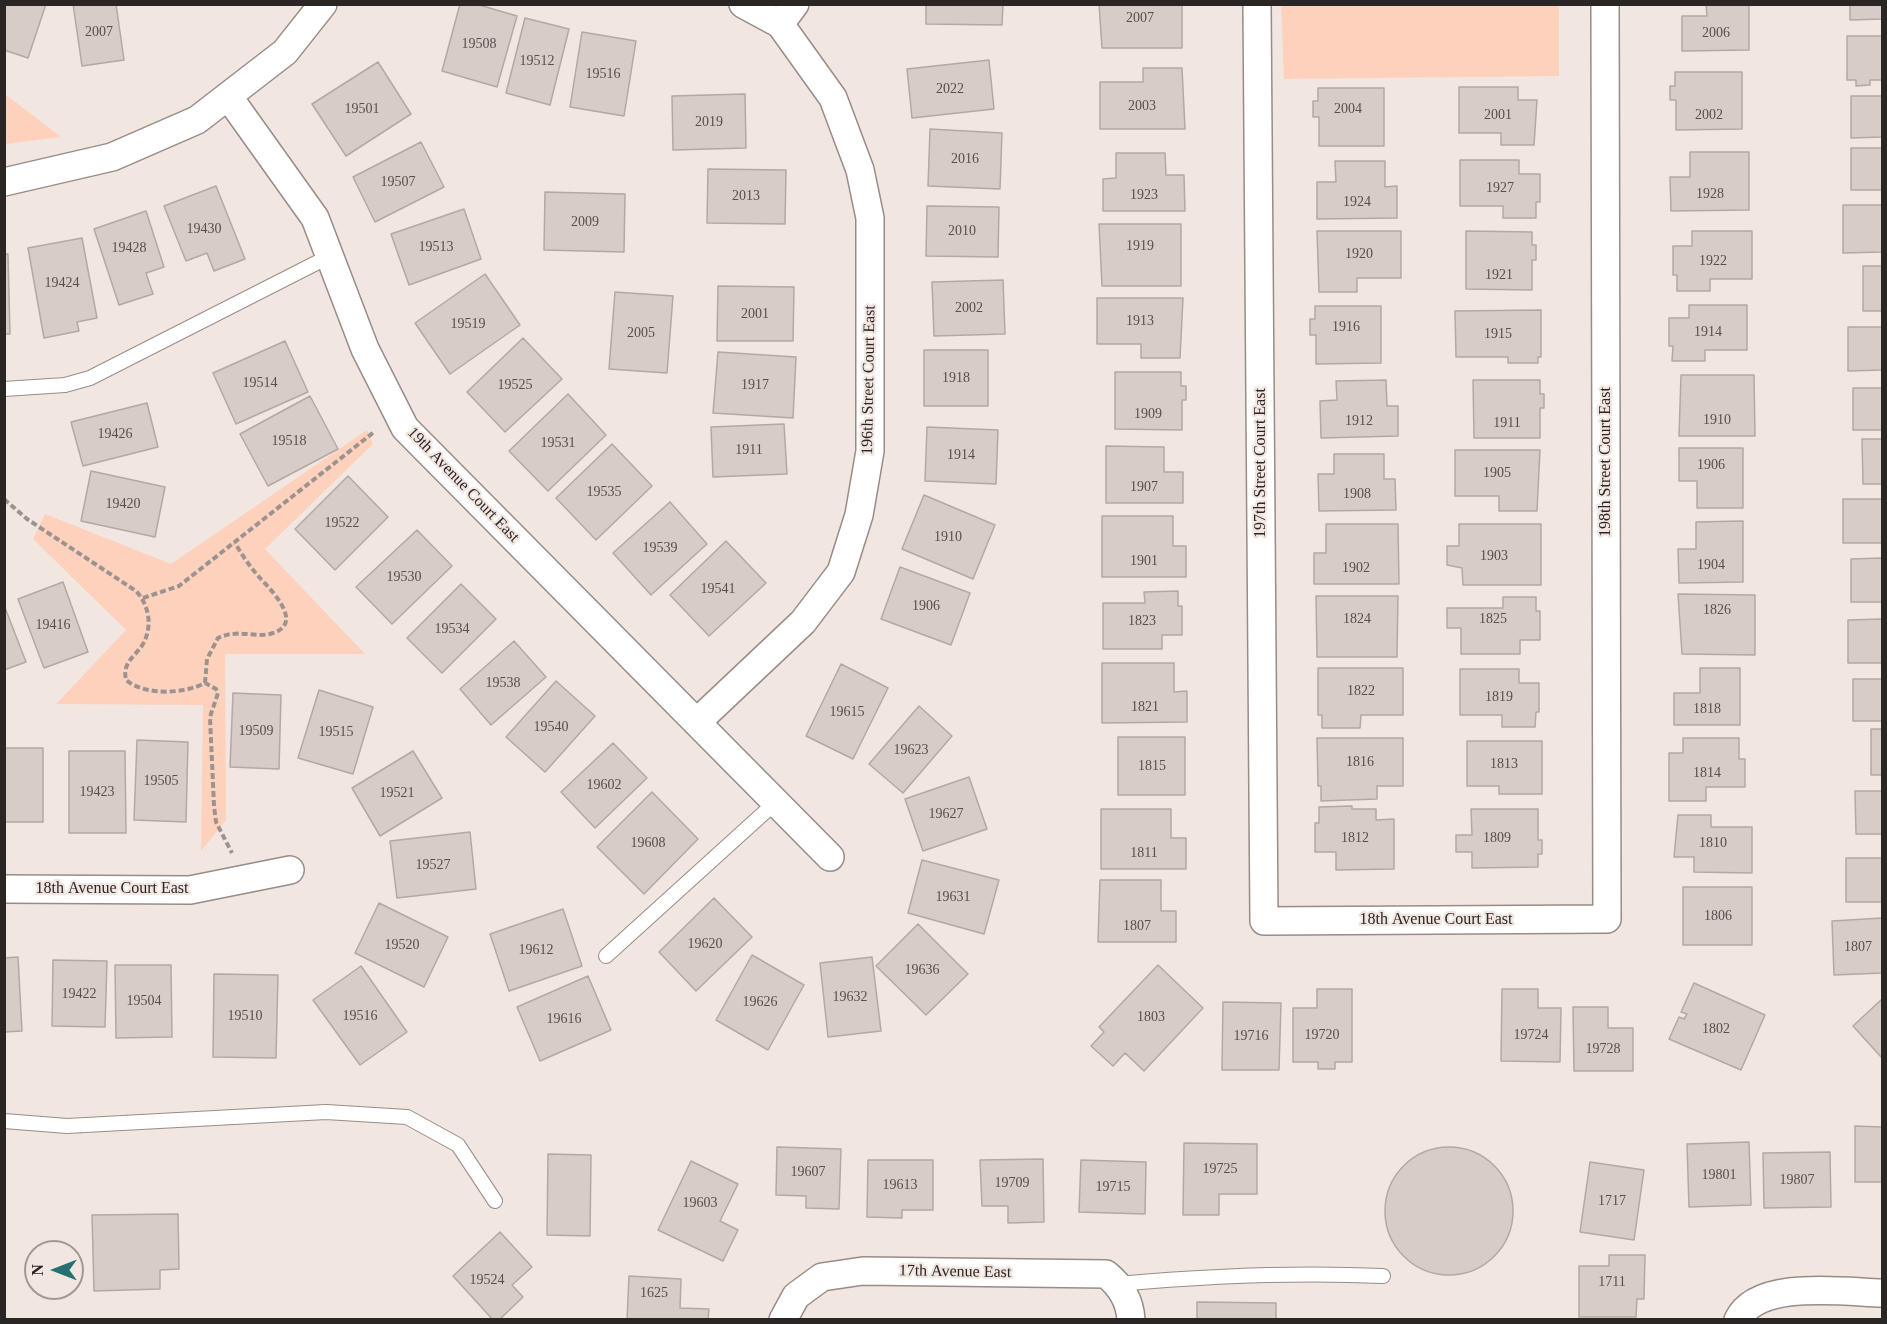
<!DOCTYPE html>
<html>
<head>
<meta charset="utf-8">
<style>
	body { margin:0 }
	#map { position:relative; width:1887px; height:1324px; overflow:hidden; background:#f2e6e1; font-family:"Times New Roman",serif }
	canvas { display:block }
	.frame { position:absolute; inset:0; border:6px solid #2a2624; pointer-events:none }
	.north { position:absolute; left:24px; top:1240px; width:60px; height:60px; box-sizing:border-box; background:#f2e6e1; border:2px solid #a29995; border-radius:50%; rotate:270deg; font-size:16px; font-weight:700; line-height:24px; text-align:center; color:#2a2624 }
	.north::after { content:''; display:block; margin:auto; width:21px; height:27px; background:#257070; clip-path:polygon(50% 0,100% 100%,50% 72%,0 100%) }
</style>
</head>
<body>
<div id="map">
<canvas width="1887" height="1324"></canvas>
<div class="frame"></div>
<div class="north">N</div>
</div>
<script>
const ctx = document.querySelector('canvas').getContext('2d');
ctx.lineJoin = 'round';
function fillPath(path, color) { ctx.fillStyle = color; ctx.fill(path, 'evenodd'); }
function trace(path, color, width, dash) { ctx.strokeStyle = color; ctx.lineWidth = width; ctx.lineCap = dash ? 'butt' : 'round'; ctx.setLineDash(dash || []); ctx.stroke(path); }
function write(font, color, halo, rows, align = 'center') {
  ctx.font = font + ' "Times New Roman",serif'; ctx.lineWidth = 4.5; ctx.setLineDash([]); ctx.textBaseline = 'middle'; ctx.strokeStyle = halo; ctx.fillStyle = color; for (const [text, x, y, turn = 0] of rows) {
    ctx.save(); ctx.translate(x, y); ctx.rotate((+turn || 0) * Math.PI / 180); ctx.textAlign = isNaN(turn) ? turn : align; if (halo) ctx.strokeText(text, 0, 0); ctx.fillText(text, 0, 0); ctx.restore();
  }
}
fillPath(new Path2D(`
	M1281,5h278v71l-275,3z
	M4,94h1l56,43 -56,7z
	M367,430l6,14 -108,105 100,105h-140l1,166 -25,31 2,-146 -147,-1 70,-74 -93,-91 12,-25 126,50z`), '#fed1bd');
const building = new Path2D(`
	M4,4h42l-18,54 -24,-8z
	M73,4h43l8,56 -42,6z
	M460,4h16l41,12 -20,71 -55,-16z
	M926,4h77l-1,21 -76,-1z
	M1099,4h83v44h-80z
	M1706,4h43v46l-67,1v-35h25z
	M1850,4h32v15l-32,1z
	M525,18l44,11 -19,76 -44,-12z
	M582,32l54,9 -12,75 -54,-9z
	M1847,36h35v44h-12v5l-14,1v-6h-9z
	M989,60l5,49 -82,9 -5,-49z
	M378,62l33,52 -65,42 -34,-52z
	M1143,68h39l3,61h-85v-47h43z
	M1675,72h67v57l-66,1v-30h-6v-14h5z
	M1459,87h59v13h19l-3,45h-33v-12h-42z
	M1318,88h66v58h-65v-29h-6v-16h5z
	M745,94l1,54 -73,2 -1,-54z
	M1851,96h31v41l-31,1z
	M930,129l72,4 -2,56 -72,-3z
	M421,142l23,45 -69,35 -22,-45z
	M1851,148h31v42h-31z
	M1690,152h59v58l-78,1 -1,-34h20z
	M1116,153h49l1,22h18l1,36h-82v-32l13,-1z
	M1460,160h59v14h21v28h-4v16h-33v-12h-43z
	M1335,161h50v26l12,-1v32l-80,1v-37h19z
	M708,169l78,1 -1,54 -78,-1z
	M216,186l29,73 -31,12 -7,-18 -21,8 -22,-55z
	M545,192l80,2 -1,58 -80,-2z
	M1843,205h39v47l-39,1z
	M927,206l72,1 -1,50 -72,-1z
	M464,209l17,50 -72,26 -18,-51z
	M146,211l18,56 -18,6 7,21 -34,11 -25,-76z
	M1099,224h82v62h-79z
	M1317,231h84v47h-44v14h-38z
	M1466,231l66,1v13h4v15h-4v30l-66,-1z
	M1692,231h60v48h-42v12h-33v-16h-4v-29h19z
	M82,238l15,80 -20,4 2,9 -35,7 -16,-90z
	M4,254h4l2,80h-6z
	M1863,266h19v45h-19z
	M485,274l35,51 -70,49 -35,-51z
	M1003,280l2,54 -71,2 -2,-54z
	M718,286l76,1 -1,54h-76z
	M615,292l58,4 -6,77 -58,-4z
	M1097,298h86l-3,60h-39v-14h-44z
	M1689,305h58v45h-42v11h-33l1,-15h-4v-28h20z
	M1315,306h66v57l-65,1v-29h-6v-16h5z
	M1541,310v47h-3v6h-30v-6h-52l-1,-46z
	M1848,327h34v43l-34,1z
	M523,338l39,41 -57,53 -38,-40z
	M285,341l23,51 -72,32 -23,-51z
	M924,350h64v56h-64z
	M718,352l78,5 -3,61 -80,-5z
	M1115,372h66v14h5v14h-4v30l-67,-1z
	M1681,375h73l1,61h-76z
	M1386,380l1,26h11v30l-77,2 -1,-37 17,-1 -1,-19z
	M1473,380h67v14h4v14h-4v30h-66z
	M1853,388h29v42h-29z
	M568,394l38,41 -58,56 -39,-40z
	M310,396l28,53 -70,37 -28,-52z
	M147,403l11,44 -75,19 -12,-44z
	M784,424l3,50 -74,3 -2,-50z
	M927,427l71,3 -2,54 -71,-3z
	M1862,439h20v45h-19z
	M612,444l40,42 -56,54 -40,-42z
	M1106,446l58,1v25h19v31h-77z
	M1679,448h64v60h-46v-27h-18z
	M1455,450h85l-3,61h-38v-15h-44z
	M1334,454h50v25h11l1,31 -77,1 -1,-37h16z
	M91,471l74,16 -10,50 -74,-16z
	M348,476l40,41 -53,53 -40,-41z
	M924,495l71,30 -22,54 -71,-30z
	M1843,499h39v44h-39z
	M670,502l37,42 -56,51 -38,-42z
	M1102,516h71v30h13v31h-84z
	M1743,521v61l-64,1 -1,-34h18v-27z
	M1326,524h72l1,60h-85v-31h12z
	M1459,524h82v61h-78l-1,-17 -15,-3v-19h12z
	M417,530l35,36 -60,58 -36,-37z
	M726,541l40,42 -57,53 -39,-41z
	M1882,558v44h-31v-43z
	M900,567l70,26 -19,52 -70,-26z
	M63,582l25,70 -44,16 -26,-69z
	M461,584l35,35 -54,54 -35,-35z
	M1178,591v15h4v29h-20v14h-59v-46h42l-1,-11z
	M1678,594l77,1v60l-73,-1z
	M1316,596h82l-1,61h-80z
	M1503,597h33v14h4v29h-20v14h-59v-26h-14v-20h56z
	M4,605l22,57 -22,8z
	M1882,619v44h-34v-43z
	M514,641l32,36 -55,48 -31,-36z
	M1102,663h72v29l13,-1v31l-85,1z
	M841,664l47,24 -35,71 -47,-23z
	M1318,668h85v47h-42l-1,13h-38v-13h-4z
	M1700,668h40v57h-66v-32h26z
	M1460,669h59v14h20v29h-3l-1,15h-33v-12h-42z
	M1853,679h29v42h-29z
	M556,681l39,35 -50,56 -39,-35z
	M319,690l54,17 -20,67 -55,-16z
	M233,693l48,2 -2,74 -49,-2z
	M919,706l33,30 -49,57 -34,-29z
	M1871,729h11v46h-11z
	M1118,737h67v58h-67z
	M1317,738h86v48h-26v13l-56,2v-15h-3z
	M1683,738h56v21h6v28h-39v14h-37v-48h14z
	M137,740l51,2 -2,80 -52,-2z
	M1467,741h75v53h-43v-8h-32z
	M613,743l34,35 -52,50 -34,-36z
	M4,748h39v74h-39z
	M69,751h56l1,82h-57z
	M413,751l29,47 -62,38 -28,-48z
	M969,777l18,52 -64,22 -18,-52z
	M1855,791h27v43h-26z
	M652,792l46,47 -54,55 -47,-47z
	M1352,806v3h24v11l18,-1v50l-58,1v-18h-21v-29h4v-16z
	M1101,809h70v29h15v31h-85z
	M1471,809h67v31h4v14h-4v13l-66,1v-16h-16v-17h16z
	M1678,815h33v12h41v46l-58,-1v-15h-20z
	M470,832l6,57 -79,9 -7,-57z
	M1846,858h36v44h-36z
	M922,860l77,20 -15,54 -76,-21z
	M1100,880h61v31h15v31h-78z
	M1683,887h69v58h-69z
	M714,898l38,39 -56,54 -37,-39z
	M379,903l69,34 -24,50 -69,-34z
	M563,909l19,57 -73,25 -19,-57z
	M1882,918v55l-48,2 -2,-54z
	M918,924l50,50 -42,41 -50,-49z
	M752,955l52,30 -36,65 -52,-30z
	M18,957l4,74 -18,1v-74z
	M872,957l9,74 -53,6 -8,-74z
	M53,960l54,1 -2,66 -53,-1z
	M115,965h56l1,72 -56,1z
	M1158,965l45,43 -59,63 -19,-18 -12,13 -22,-20 13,-14 -5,-5z
	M361,966l46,66 -47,33 -47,-65z
	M214,974l64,1 -2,83 -63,-1z
	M588,976l23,54 -71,31 -23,-54z
	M1694,983l71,32 -24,55 -72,-31 10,-22 5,2 3,-5 -6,-2z
	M1317,989h35v73h-17v7h-17v-7h-25v-54h24z
	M1502,989h36v19h23l-1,54 -59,-1z
	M1882,999v59l-29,-32z
	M1223,1002l58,1 -2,67h-57z
	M1573,1007h35v21h25v43h-59z
	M1855,1126l27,1v55h-27z
	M1749,1142l2,63 -62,2 -2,-63z
	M1184,1143l73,1v50h-38v21h-36z
	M777,1147l64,2 -2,60 -33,-1v-12l-30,-1z
	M1385 1211a64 64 0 1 1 128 0a64 64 0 1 1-128 0Z
	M1830,1152l1,55 -67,1 -1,-55z
	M548,1154l43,1 -1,81 -43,-1z
	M1043,1159l1,63 -36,1v-17h-26l-2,-46z
	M868,1160h65v50h-31v8l-35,-1z
	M1081,1160l65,2 -1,52 -66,-2z
	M691,1161l47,23 -18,37 18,9 -15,31 -65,-31z
	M1590,1162l54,8 -10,70 -54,-8z
	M178,1214l1,55 -19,1v19l-66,2 -2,-76z
	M500,1232l32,35 -20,18 11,12 -24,23h-6l-40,-44z
	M1609,1255h36l-1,44h-7l-1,18h-57v-51h30z
	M629,1276l52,3 -1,29 29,1 -1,11h-81z
	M1197,1302l79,1v17h-79z`);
fillPath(building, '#d8ccc7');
trace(building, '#b4a8a4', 1.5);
const service = new Path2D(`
	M4,389l61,-4 25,-7 240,-122
	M606,956l170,-154
	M4,1121l63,5 259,-14 81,5 51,28 37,56
	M1118,1284c88,-8 176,-12 265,-8`);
const minor = new Path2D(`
	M743,4l37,20
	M1257,4l7,917 343,-2 -2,-915
	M228,96l87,122 50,131 40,79 425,429
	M4,182l108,-25 85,-37 88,-68 38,-48
	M697,722l106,-100 38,-50 18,-57 11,-64v-233l-10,-48 -27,-72 -53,-74 15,-20
	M4,889l186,1 100,-20
	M783,1320l13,-24 26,-19 41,-6 243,3c15,12 24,26 25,46
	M1738,1320c19,-41 106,-28 144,-27`);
trace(service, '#978c87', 16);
trace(minor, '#978c87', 30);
trace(new Path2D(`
	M4,499l23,20 109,72c13,14 17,35 7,53 -8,13 -21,18 -17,36 19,16 58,14 79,3l11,6 2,4 -8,24 4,89 2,16 16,31
	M143,598l36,-12 195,-154
	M205,683l2,-24 11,-21c22,-10 37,1 55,-5 32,-10 -3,-44 -13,-55 -10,-11 -18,-23 -25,-35`), '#9c9390', 4, [6, 3]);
trace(service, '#fff', 14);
trace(minor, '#fff', 27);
write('14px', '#56504d', null, [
	["2007",1140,18],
	["2007",99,32],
	["2006",1716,33],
	["19508",479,44],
	["19512",537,61],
	["19516",603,74],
	["2022",950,89],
	["2003",1142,106],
	["19501",362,109],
	["2004",1348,109],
	["2001",1498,115],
	["2002",1709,115],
	["2019",709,122],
	["2016",965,159],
	["19507",398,182],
	["1927",1500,188],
	["1928",1710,194],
	["1923",1144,195],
	["2013",746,196],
	["1924",1357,202],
	["2009",585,222],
	["19430",204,229],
	["2010",962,231],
	["1919",1140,246],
	["19513",436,247],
	["19428",129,248],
	["1920",1359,254],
	["1922",1713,261],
	["1921",1499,275],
	["19424",62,283],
	["2002",969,308],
	["2001",755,314],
	["1913",1140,321],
	["19519",468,324],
	["1916",1346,327],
	["1914",1708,332],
	["2005",641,333],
	["1915",1498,334],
	["1918",956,378],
	["19514",260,383],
	["19525",515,385],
	["1917",755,385],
	["1909",1148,414],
	["1910",1717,420],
	["1912",1359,421],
	["1911",1507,423],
	["19426",115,434],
	["19518",289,441],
	["19531",558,443],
	["1911",749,450],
	["1914",961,455],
	["1906",1711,465],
	["1905",1497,473],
	["1907",1144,487],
	["19535",604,492],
	["1908",1357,494],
	["19420",123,504],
	["19522",342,523],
	["1910",948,537],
	["19539",660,548],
	["1903",1494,556],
	["1901",1144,561],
	["1904",1711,565],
	["1902",1356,568],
	["19530",404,577],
	["19541",718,589],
	["1906",926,606],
	["1826",1717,610],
	["1824",1357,619],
	["1825",1493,619],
	["1823",1142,621],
	["19416",53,625],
	["19534",452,629],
	["19538",503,683],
	["1822",1361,691],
	["1819",1499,697],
	["1821",1145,707],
	["1818",1707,709],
	["19615",847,712],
	["19540",551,727],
	["19509",256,731],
	["19515",336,732],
	["19623",911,750],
	["1816",1360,762],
	["1813",1504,764],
	["1815",1152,766],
	["1814",1707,773],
	["19505",161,781],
	["19602",604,785],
	["19423",97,792],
	["19521",397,793],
	["19627",946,814],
	["1812",1355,838],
	["1809",1497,838],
	["19608",648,843],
	["1810",1713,843],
	["1811",1144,853],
	["19527",433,865],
	["19631",953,897],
	["1806",1718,916],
	["1807",1137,926],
	["19620",705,944],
	["19520",402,945],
	["1807",1858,947],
	["19612",536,950],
	["19636",922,970],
	["19422",79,994],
	["19632",850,997],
	["19504",144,1001],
	["19626",760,1002],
	["19510",245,1016],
	["19516",360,1016],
	["1803",1151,1017],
	["19616",564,1019],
	["1802",1716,1029],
	["19720",1322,1035],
	["19724",1531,1035],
	["19716",1251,1036],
	["19728",1603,1049],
	["19725",1220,1169],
	["19607",808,1172],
	["19801",1719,1175],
	["19807",1797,1180],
	["19709",1012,1183],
	["19613",900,1185],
	["19715",1113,1187],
	["1717",1612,1201],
	["19603",700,1203],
	["19524",487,1280],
	["1711",1612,1282],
	["1625",654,1293]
]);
write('16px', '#2a2624', '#f2e6e1', [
	["196th Street Court East",869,380,-89],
	["198th Street Court East",1606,462,-90],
	["197th Street Court East",1261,463,-90],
	["19th Avenue Court East",463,485,46],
	["18th Avenue Court East",112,889],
	["18th Avenue Court East",1436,920],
	["17th Avenue East",955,1272,1]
]);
</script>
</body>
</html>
